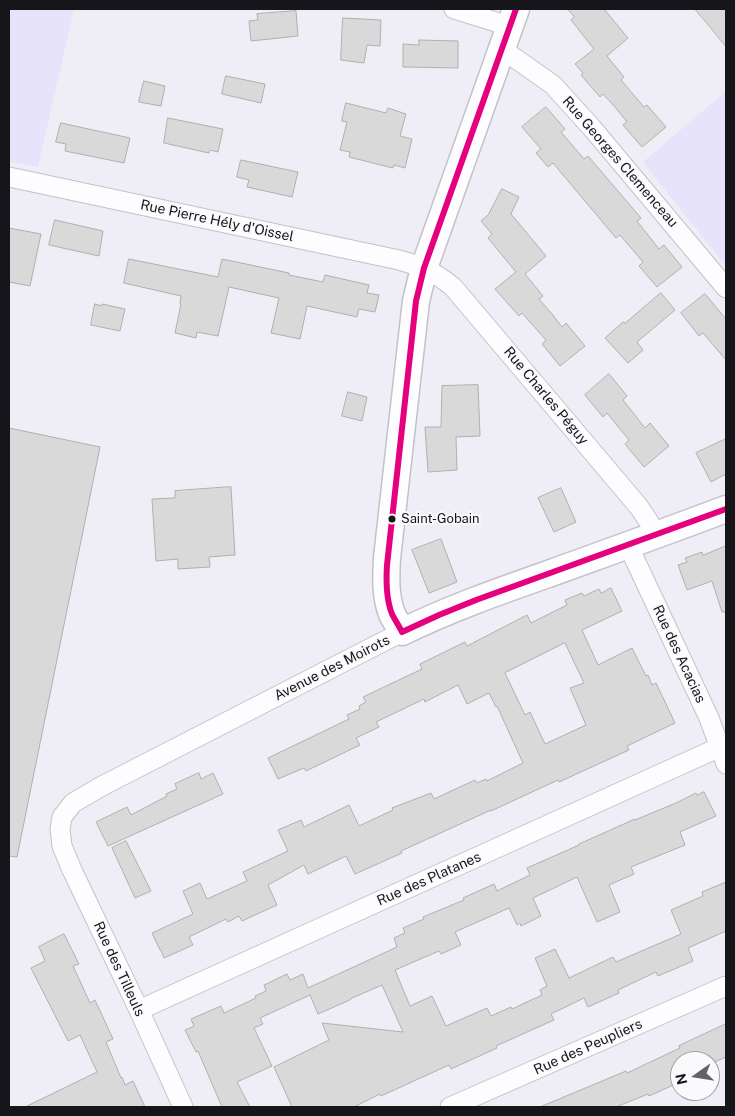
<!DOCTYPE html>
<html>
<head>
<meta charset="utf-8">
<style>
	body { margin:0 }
	#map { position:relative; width:735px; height:1116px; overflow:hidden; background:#efeef6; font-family:"Public Sans",sans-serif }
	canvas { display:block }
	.frame { position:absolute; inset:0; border:10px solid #16161a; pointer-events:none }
	.north { position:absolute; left:670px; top:1051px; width:50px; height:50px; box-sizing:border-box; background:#fafafd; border:1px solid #9f9fa2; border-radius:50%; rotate:257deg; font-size:14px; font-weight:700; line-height:20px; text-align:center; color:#16161a }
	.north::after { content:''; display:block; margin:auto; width:18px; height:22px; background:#626267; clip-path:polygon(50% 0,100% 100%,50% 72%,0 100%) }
</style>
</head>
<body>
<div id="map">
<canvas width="735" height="1116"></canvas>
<div class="frame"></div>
<div class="north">N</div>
</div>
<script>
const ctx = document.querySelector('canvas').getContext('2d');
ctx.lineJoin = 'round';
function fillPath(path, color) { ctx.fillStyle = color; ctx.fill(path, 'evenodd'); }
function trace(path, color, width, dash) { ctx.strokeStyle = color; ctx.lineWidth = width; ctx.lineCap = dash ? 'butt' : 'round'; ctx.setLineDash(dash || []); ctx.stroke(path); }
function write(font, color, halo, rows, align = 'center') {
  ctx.font = font + ' "Public Sans",sans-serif'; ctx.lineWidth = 4; ctx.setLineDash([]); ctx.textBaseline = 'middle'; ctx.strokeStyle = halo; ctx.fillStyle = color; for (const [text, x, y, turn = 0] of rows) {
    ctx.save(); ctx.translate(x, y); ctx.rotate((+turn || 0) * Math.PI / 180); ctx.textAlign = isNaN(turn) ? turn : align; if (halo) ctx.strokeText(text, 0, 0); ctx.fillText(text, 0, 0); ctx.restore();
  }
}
fillPath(new Path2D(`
	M9,9h65l-36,158 -29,-6z
	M726,91v171l-2,2 -81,-102z`), '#e6e3fb');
const building = new Path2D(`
	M568,9h36l24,29 -21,18 17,21 -3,3 11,13 12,14 3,-2 19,22 -24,20 -19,-22 4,-3 -12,-15 -12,-13 -3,3 -19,-22 2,-2 -8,-9 19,-15 -23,-29 3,-3z
	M695,9h31v38l-16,-20z
	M296,11l2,25 -47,5 -2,-20 9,-1 -1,-6z
	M343,18l38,2 -1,26 -13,-1 -3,18 -23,-3z
	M419,40l39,1v27l-55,-1v-23l16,1z
	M226,76l39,8 -4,19 -39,-9z
	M144,81l21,5 -4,20 -22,-4z
	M346,103l40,10 2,-5 18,6 -6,22 12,3 -7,29 -11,-3 -1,3 -44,-11 1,-5 -10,-2 7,-28 -5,-1z
	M546,107l19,22 -4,3 23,27 4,-3 53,62 -4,3 22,28 5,-4 18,22 -25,20 -18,-21 4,-4 -23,-27 -4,3 -63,-75 -5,4 -12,-14 5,-4 -19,-22z
	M168,118l55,11 -5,23 -8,-2 -1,3 -45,-10z
	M61,123l69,15 -6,25 -59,-12 1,-7 -10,-2z
	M241,160l57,12 -6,25 -45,-10 2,-7 -12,-3z
	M502,189l17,8 -8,17 35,42 -21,18 18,22 -4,3 13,15 10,13 4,-4 19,23 -25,20 -18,-22 4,-4 -24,-27 -3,3 -24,-27 21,-17 -28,-34 4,-4 -11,-13 7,-6z
	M55,220l48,11 -4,25 -50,-11z
	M9,228l32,6 -11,52 -21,-4z
	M129,259l89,18 4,-18 67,14v2l34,7 2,-7 44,10 -2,8 12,2 -4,17 -16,-3 -2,8 -50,-11 -7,33 -29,-6 8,-35 -50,-11 -11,49 -21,-4 -1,6 -21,-5 6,-29h-1l1,-8 -57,-13z
	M661,293l14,17 -38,32 6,8 -15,13 -23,-25 18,-16 2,1z
	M705,294l21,25v41l-23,-27 -4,3 -18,-23z
	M95,304l7,2v-2l23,5 -5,22 -29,-6z
	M609,374l18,22 -4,4 22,28 5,-5 19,23 -25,21 -19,-23 4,-4 -22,-27 -4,4 -18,-22z
	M478,385l2,51 -24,1 1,33 -29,2 -3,-45h16l1,-41z
	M348,392l19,5 -5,24 -20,-5z
	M9,428l91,19 -83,410 -8,-1z
	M726,439v35l-15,8 -15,-29z
	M231,487l4,68 -26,2 1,10 -32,2v-10l-22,2 -4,-62 23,-1v-7z
	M561,488l15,34 -22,10 -16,-34z
	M441,539l16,43 -28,11 -17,-43z
	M726,546v66h-4l-10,-31 -25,9 -9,-25 9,-3 -2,-4 17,-6 1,3z
	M611,588l11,23 -40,19 16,35 34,-17 14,28 2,-1 4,10 4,-2 19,40 -48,23 2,4 -70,32 -1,-2 -67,31v-1l-90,41 1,2 -47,21 -9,-18 -38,18 -4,-9 -36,20 9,20 -35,16 -3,-5 -11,6 -2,-3 -37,18 4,8 -29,13 -3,-8h-1l-8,-17 41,-19 -10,-23 17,-8 7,16 40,-18 -4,-9 45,-21 -10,-21 23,-10 3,7 45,-22 10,21 34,-16 -1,-2 39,-15 3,6 41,-19 2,3 9,-4 1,2 36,-18 -26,-57 -1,1 -7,-14 -22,11 -9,-19 -33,17 -1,-3 -48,23 3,5 -23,11 4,7 -54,26 -2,-3 -26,11 -10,-21 81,-39 -2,-4 13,-6 -1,-3 7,-4 -3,-5 59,-28 -2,-5 45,-22 2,4 60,-31 4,8 36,-18 -2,-5 17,-7 2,3 15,-7 2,4zM565,643l19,40 -14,5 16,37 -41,19 -15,-32 -5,3 -20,-42z
	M199,773l2,6 12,-6 10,21 -115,52 -12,-24 31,-15 4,8 36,-19 -1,-2 11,-5 -2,-5z
	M704,792l12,24 -36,16 5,13 -54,22 3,7 -25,11 11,27 -23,10 -20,-45 -44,21 8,18 -20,10 -1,-3 -3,2 -8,-17 -54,24 6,13 -20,9 -2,-3 -44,19 15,36 22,-10 14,30 41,-18 4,8 20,-9 1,2 30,-14 -2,-5 7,-4 -12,-28 20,-9 14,29 44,-21 3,5 65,-28 -10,-24 32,-14 -1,-4 24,-10v49l-38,17 5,13 -35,15 -2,-4 -38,18 1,3 -31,14 -4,-9 -33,16 3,6 -58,26 1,2 -46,21 -2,-4 -68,31 -1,-2 -26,13h-62l-18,-40 55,-27 -7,-17 81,9 -21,-47 -32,14v1l-32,14 -8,-19 -50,23 3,6 -9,4 18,38 -35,16 13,25h-28l-24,-56 -2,1 -11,-22 9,-4 -3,-7 30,-13 3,7 32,-15 -1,-2 11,-5 -2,-6 23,-11 3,6 13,-6 5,14 89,-41 -3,-9 11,-5 -2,-5 21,-9 -1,-2 41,-17 -1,-2 31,-14 3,7 33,-16 -3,-7 52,-23v-1l56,-25v1l41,-17 20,-10 1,2z
	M126,841l25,50 -16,7 -23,-50z
	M64,934l15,30 -6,2 17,37 5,-3 18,39 -7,3 15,36 1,-1 3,8 8,-4 12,26h-120l72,-35 -17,-37 -12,6 -37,-73 14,-7 -6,-14z
	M726,1024v33l-16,7v-3h-30v21l-31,14 -1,-2 -32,13h-76l86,-36 1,2 53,-25 -1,-2z`);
fillPath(building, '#dad9da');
trace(building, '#afafb0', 1);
const street = new Path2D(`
	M454,9l55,17
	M502,49l51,36 39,43 134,160
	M9,177l390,83c22,6 37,13 54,27l186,220 10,15 7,13
	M628,545l81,173 17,46
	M139,1010l581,-263
	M183,1107l-44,-97 -67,-140 -10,-24 -2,-17 2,-12 11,-14 29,-17 300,-154
	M450,1107l276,-121`);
const secondary = new Path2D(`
	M516,9l-92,259 -8,33 -29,257c-1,19 -2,38 5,56 3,6 7,12 10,18 49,-24 98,-41 149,-59 58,-21 117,-42 175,-64`);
trace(street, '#c3c2c8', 21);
trace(secondary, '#c3c2c8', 29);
trace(street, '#fdfcfe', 19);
trace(secondary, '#fdfcfe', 26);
trace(new Path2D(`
	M402,632c-3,-6 -7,-12 -10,-18 -6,-15 -6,-33 -5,-49l29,-264 8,-33 92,-259
	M402,632l37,-17 37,-15 250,-91`), '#e5007d', 6);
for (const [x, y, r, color] of [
	[392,519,4.5,"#16161a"]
]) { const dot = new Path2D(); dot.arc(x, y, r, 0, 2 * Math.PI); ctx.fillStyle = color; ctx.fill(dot); trace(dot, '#fafafd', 2); }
write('13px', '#16161a', '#fafafd', [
	["Saint-Gobain",401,519]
], 'left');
write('14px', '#16161a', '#fafafd', [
	["Rue Georges Clemenceau",620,162,49],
	["Rue Pierre Hély d'Oissel",217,221,12],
	["Rue Charles Péguy",546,396,50],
	["Rue des Acacias",679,654,65],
	["Avenue des Moirots",332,668,-27],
	["Rue des Platanes",429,879,-24],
	["Rue des Tilleuls",119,969,65],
	["Rue des Peupliers",588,1047,-24]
]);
</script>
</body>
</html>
